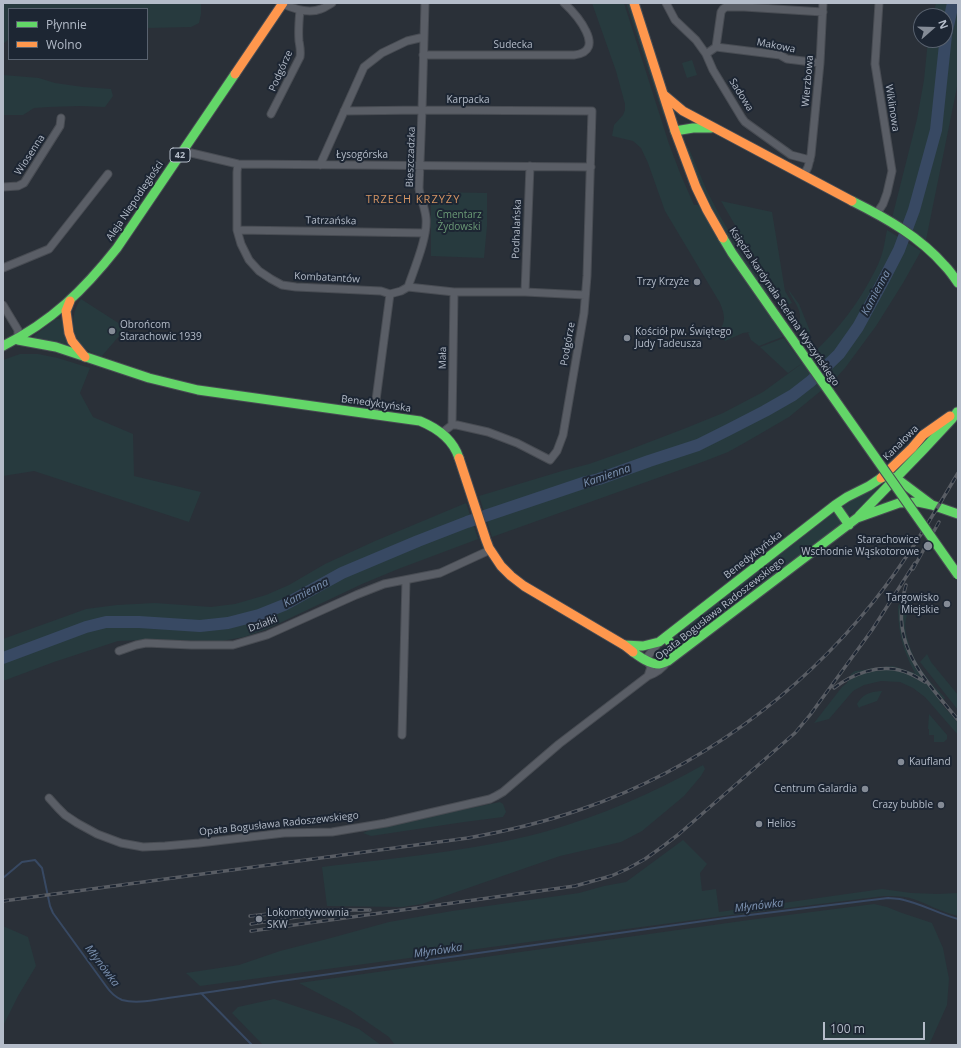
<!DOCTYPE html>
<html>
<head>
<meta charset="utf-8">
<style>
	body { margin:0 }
	#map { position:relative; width:961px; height:1048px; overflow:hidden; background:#2a3038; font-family:"Open Sans",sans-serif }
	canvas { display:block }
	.frame { position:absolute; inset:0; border:4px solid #b4bcc9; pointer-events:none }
	.legend { position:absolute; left:8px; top:8px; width:140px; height:52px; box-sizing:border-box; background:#1d2633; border:1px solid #59626f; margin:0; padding:5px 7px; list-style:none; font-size:12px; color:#b4bcc9 }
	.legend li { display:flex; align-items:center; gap:8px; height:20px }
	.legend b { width:20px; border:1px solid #59626f }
	.north { position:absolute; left:913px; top:8px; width:40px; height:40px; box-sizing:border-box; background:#1d2633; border:1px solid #59626f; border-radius:50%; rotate:70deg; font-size:11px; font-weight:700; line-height:16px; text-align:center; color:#b4bcc9 }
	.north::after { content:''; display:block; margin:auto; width:14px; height:18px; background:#848b96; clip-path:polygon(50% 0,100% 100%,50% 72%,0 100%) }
	.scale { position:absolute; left:823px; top:1022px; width:102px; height:18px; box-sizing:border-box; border:2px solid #b4bcc9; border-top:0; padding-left:5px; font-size:12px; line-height:14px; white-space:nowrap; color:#b4bcc9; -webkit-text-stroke:3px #1d2633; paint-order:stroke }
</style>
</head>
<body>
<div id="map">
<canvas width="961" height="1048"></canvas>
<div class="frame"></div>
<ul class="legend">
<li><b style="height:5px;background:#63d668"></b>Płynnie</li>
<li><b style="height:5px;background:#ff974d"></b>Wolno</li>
</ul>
<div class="north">N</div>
<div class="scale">100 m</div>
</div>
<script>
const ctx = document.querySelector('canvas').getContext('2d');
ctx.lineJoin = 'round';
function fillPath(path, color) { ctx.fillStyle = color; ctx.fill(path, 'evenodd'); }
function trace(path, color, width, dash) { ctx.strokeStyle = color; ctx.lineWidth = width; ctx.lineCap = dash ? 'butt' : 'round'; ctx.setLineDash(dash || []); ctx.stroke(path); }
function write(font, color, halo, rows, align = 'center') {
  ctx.font = font + ' "Open Sans",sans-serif'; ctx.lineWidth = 4; ctx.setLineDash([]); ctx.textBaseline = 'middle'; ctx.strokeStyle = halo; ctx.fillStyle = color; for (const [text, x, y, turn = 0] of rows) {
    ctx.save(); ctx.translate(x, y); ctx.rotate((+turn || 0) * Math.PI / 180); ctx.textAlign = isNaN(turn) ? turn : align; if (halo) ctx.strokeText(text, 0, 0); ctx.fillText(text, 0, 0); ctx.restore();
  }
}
fillPath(new Path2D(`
	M3,3h198v11l-2,9 -8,4 -44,1v-19h-138v30l-6,5z
	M592,3h32l45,141 11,29 14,32h4c30,42 58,87 85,131l-1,1 -23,9 -8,-6 -3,-7 2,-1 -7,1 -18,8 -6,-11c8,-8 5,-17 1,-27l-55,-92 -17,-48 -7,-15 -8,-7 -21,-5 2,-11 9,-10 2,-5v-6l-9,-33z
	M626,3h3l37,113 -3,-1z
	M936,3h22v79l-32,158 -34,-22 25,-99 7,-39 4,-40h17v-24h-12z
	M692,60l5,15 -10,3 -5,-15z
	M3,75l36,3 16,5 28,4 28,2 2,7 -8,11 -24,-1 -32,1 -15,1 -11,7h-20z
	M684,145l3,1 3,5 17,40 13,25 24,41 21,30 11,21 -51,-74 -29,-57z
	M431,192l56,1v33l-3,32 -53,-2z
	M721,201l51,11 13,79 7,12 -7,3 -7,-16 -32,-46z
	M887,230l34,21 -18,32 -27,43 -31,42 -11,12 -45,37 -43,25 -18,10 -23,9 -213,76 -13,-41 83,-25 27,-7 37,-13 60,-23 37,-15 40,-21 37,-27 1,-1 -13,9 -28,-26 24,-9 18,25c27,-23 50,-50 67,-81 4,-8 9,-16 12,-25 3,-8 4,-18 6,-27z
	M788,289l11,15 11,27 -2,7 -10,-13c7,-14 -6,-24 -10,-36z
	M81,299l45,29 -25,29c-5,-3 -10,-4 -14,-7 -16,-13 -18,-35 -6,-51z
	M56,319h3l3,1 11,29 -38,-10 -1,-2 1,-2z
	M20,354h18l20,4 32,10 -10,25 13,24 40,17 1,42 67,16 -12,30 -155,-51 -31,5v-116z
	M879,485l2,2v2l-28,25 -4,1 -3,-1 -3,-6 1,-4z
	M466,503l12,36 -80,30 -36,15 -95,45 -23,8 -22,4 -79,-1 -25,1 -64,21 -51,19v-42l83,-30 31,-4 38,-2 56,4 24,-3 31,-9 23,-10 36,-21 50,-23z
	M833,513h3l6,10 -1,3 -157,117h-6l-2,-2 -1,-6z
	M917,593c-4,8 -9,17 -11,26 -2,8 0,14 2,22 6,23 21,40 37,57l-6,5h2l17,20v12l-33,-38 -12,-9 -13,-6 -19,-1 -17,4 -11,6 -24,28 -15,4 28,-36 5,-4 4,-9 4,-3 9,-1 9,-2 20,-2 22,7c-3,-6 -6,-11 -8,-17 -7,-16 -9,-33 -9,-50l9,-11z
	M927,654l4,8 27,33v15l-38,-48z
	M881,691h1l-5,10 -17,6 -1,1 -2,-4c6,-10 12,-12 24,-13z
	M929,714l18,21v4l-3,3h-10v-7h-5v-6h-1z
	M703,765l2,4 -4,7 -17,20 -42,35 -21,11 -61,14 -138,48 -20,3 -75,-1 -5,-39c73,-9 152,-16 222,-35 56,-16 110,-39 159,-67z
	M500,802l3,2 3,8 -3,5 -39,5 -93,14 -8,-3 14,-6z
	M683,840l24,24 -7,9 2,18 14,-2 3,23 163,-23 29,4 27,1 20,-1v23c-17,-4 -32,-13 -48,-18 -9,-2 -17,-2 -26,-2l-153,19 -531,71 -14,-13 53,-8 41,-14 51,-13 58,-16 63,-11 127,-18 25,-7 22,-4z
	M874,904l13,3 15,6 30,10 11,25 6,31 -2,26 -18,40h-534l-6,-8 -39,-27 -51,-27 450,-63z
	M3,926l25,11 8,29 -18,30 -15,30z
	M274,999l63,21 22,9 22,16h-118l-31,-32 6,-6z`), '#273a3e');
trace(new Path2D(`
	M3,878l19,-16 13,-2 7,8 8,38 3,7 53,73c4,6 9,11 16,14 14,4 32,0 46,-2 36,-5 71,-10 106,-16l451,-64 163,-20c5,1 10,0 16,2 18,4 35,14 54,19
	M201,993l51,52`), '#384963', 2);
trace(new Path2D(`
	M3,658l83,-31 20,-5h33l61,4 28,-3 31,-8 25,-10 58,-32 76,-32 49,-19 119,-40 13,-3 50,-18 49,-16 30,-15 37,-19 28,-16 18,-14 28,-27 19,-27 24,-44 17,-33 15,-40 22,-80 10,-95 7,-32`), '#384963', 12);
const street = new Path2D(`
	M666,3l9,17 21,20 10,14 7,16 29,48 3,4 46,33 19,5
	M283,4c11,5 25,10 38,5 4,-1 7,-4 11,-6
	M716,47l5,-35 2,-3 3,-2h18l79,5
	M706,54l10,-7 64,8 7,4 33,4
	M423,55h151c34,-4 2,-41 -10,-52
	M344,111l78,-1 170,1 -5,165 -3,37 -21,122 -6,16 -7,9 -33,-17 -29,-11 -31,-7h-5l-9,7
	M271,114l29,-57c1,-6 0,-10 -1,-16 -1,-11 0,-20 1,-31
	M183,151l55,13 353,3
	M238,164l-1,8v58l4,14 8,16 10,11 12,8 11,6 14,2 85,4 9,3
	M320,165l44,-98 18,-14 25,-12 17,-4
	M804,175l4,-8 3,-12 9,-92 3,-60
	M3,187l15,-1 6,-3 36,-57 1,-8
	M877,213l6,-9 4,-11 5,-22 -17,-107 4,-61
	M237,230l188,3
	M3,268l46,-19 59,-75
	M408,287l46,5h71l60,3
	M525,292l5,-126
	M390,294l11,-3 7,-4c6,-18 20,-50 18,-69 -1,-11 -6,-20 -7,-30l3,-78 3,-107
	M3,305l15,25v10
	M374,415l16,-121
	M452,425l2,-133
	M119,651l17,-6 10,-2 45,2h42l34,-10 89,-40 28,-11 56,-11 50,-23
	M648,676l3,-9 -4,-6 1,-5 11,-14
	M402,735l4,-155
	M49,798l9,10 7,7 12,8 20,11 24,9 22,4 22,-1 34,-3 85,-10 48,-1 54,-9 104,-24 6,-3 7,-4 56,-48 89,-68c9,-3 15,-8 20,-15`);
const fast = new Path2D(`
	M675,131l18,-3h18
	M852,201c34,17 68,36 93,65 5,5 9,11 13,17
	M723,238l9,15 44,63
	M18,340l38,7 93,31 49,12 222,31c17,7 33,18 39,37
	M3,346c49,-25 80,-55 114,-98l118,-174
	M835,505l14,20
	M859,516l64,-66 29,-31 5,-7
	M666,637l12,16
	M624,645l19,1 16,-4 176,-137 12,-8 22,-11 12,-8 7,-2 8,2 36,27 26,9
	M633,652c7,5 16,12 25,12 3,0 7,-2 10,-3l189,-143 42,-15 19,-1 14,3`);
const slow = new Path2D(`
	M634,3l41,128 21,56 11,23 16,28
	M235,74l48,-71
	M664,95l19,16 169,90
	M70,301l-4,10 3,22 3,8 13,16
	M459,458l27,82 3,8 12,18 10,10 13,10 100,59 9,7
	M881,478l31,-30 11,-13 27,-19`);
trace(street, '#484c53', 9);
trace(fast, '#484c53', 11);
trace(slow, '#484c53', 11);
trace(street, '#5a5e66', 7);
trace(fast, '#63d668', 9);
trace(slow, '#ff974d', 9);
const rail = new Path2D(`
	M913,569l26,-47
	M906,585c-18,59 18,93 52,135
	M834,688c18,-14 43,-23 65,-18 9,2 18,7 26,12
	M3,901l465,-63c39,-7 77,-16 114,-29 114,-39 217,-114 292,-208 32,-40 58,-84 84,-128
	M250,916l56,-6h64
	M251,924l66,-10
	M251,931l324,-45 36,-10 16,-7 18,-10 17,-12 17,-13 116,-101 15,-18 62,-85 43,-67`);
trace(rail, '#595d64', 3.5);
trace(rail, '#1d2633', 2, [6]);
const fastBridge = new Path2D(`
	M776,316l182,259`);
trace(fastBridge, '#484c53', 11, []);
trace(fastBridge, '#63d668', 9);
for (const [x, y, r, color] of [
	[697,282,4,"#848b96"],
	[112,331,4,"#848b96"],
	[627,338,4,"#848b96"],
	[928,546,5,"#848b96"],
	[947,604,4,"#848b96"],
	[901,762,4,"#848b96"],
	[865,789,4,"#848b96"],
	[941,805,4,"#848b96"],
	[759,824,4,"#848b96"],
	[259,919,4,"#848b96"]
]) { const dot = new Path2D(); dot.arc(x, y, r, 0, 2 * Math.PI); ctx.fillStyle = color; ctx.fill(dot); trace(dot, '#1d2633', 1.5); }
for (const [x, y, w] of [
	[180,155,20]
]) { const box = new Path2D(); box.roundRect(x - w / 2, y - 7, w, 14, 3); ctx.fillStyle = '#1d2633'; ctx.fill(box); trace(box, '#b4bcc9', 1); }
write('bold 9px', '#b4bcc9', null, [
	["42",180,155]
]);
write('10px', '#b4bcc9', '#1d2633', [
	["Sudecka",513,45],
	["Makowa",776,46,11],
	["Podgórze",281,71,-66],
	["Wierzbowa",808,81,-85],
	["Sadowa",741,95,58],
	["Karpacka",468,100],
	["Wiklinowa",892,108,81],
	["Wiosenna",30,155,-57],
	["Łysogórska",362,155],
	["Bieszczadzka",411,157,-88],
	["Aleja Niepodległości",135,201,-56],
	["Tatrzańska",331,221,1],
	["Podhalańska",517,229,-88],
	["Kombatantów",327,278,3],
	["Księdza kardynała Stefana Wyszyńskiego",784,307,56],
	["Podgórze",568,344,-80],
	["Mała",443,358,-89],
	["Benedyktyńska",376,404,8],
	["Kanałowa",901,443,-45],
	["Benedyktyńska",753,555,-38],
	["Opata Bogusława Radoszewskiego",720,609,-38],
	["Działki",263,624,-21],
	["Opata Bogusława Radoszewskiego",279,824,-6]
]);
write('10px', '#6b9a76', '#1d2633', [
	["Cmentarz",459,215],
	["Żydowski",459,227]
]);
write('10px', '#b4bcc9', '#1d2633', [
	["Trzy Krzyże",689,282],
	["Obrońcom",120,325,"left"],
	["Starachowic 1939",120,337,"left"],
	["Kościół pw. Świętego",635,332,"left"],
	["Judy Tadeusza",635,344,"left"],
	["Starachowice",919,540],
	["Wschodnie Wąskotorowe",919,552],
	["Targowisko",939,598],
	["Miejskie",939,610],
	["Kaufland",909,762,"left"],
	["Centrum Galardia",857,789],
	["Crazy bubble",933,805],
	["Helios",767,824,"left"],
	["Lokomotywownia",267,913,"left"],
	["SKW",267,925,"left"]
], 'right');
ctx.letterSpacing = '1px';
write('11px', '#d59563', '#1d2633', [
	["TRZECH KRZYŻY",413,200]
]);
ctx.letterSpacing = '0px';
write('italic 11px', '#7c92b1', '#1d2633', [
	["Kamienna",876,293,-62],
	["Kamienna",607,476,-19],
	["Kamienna",306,593,-28],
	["Młynówka",759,906,-7],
	["Młynówka",438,951,-8],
	["Młynówka",102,966,53]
]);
</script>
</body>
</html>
